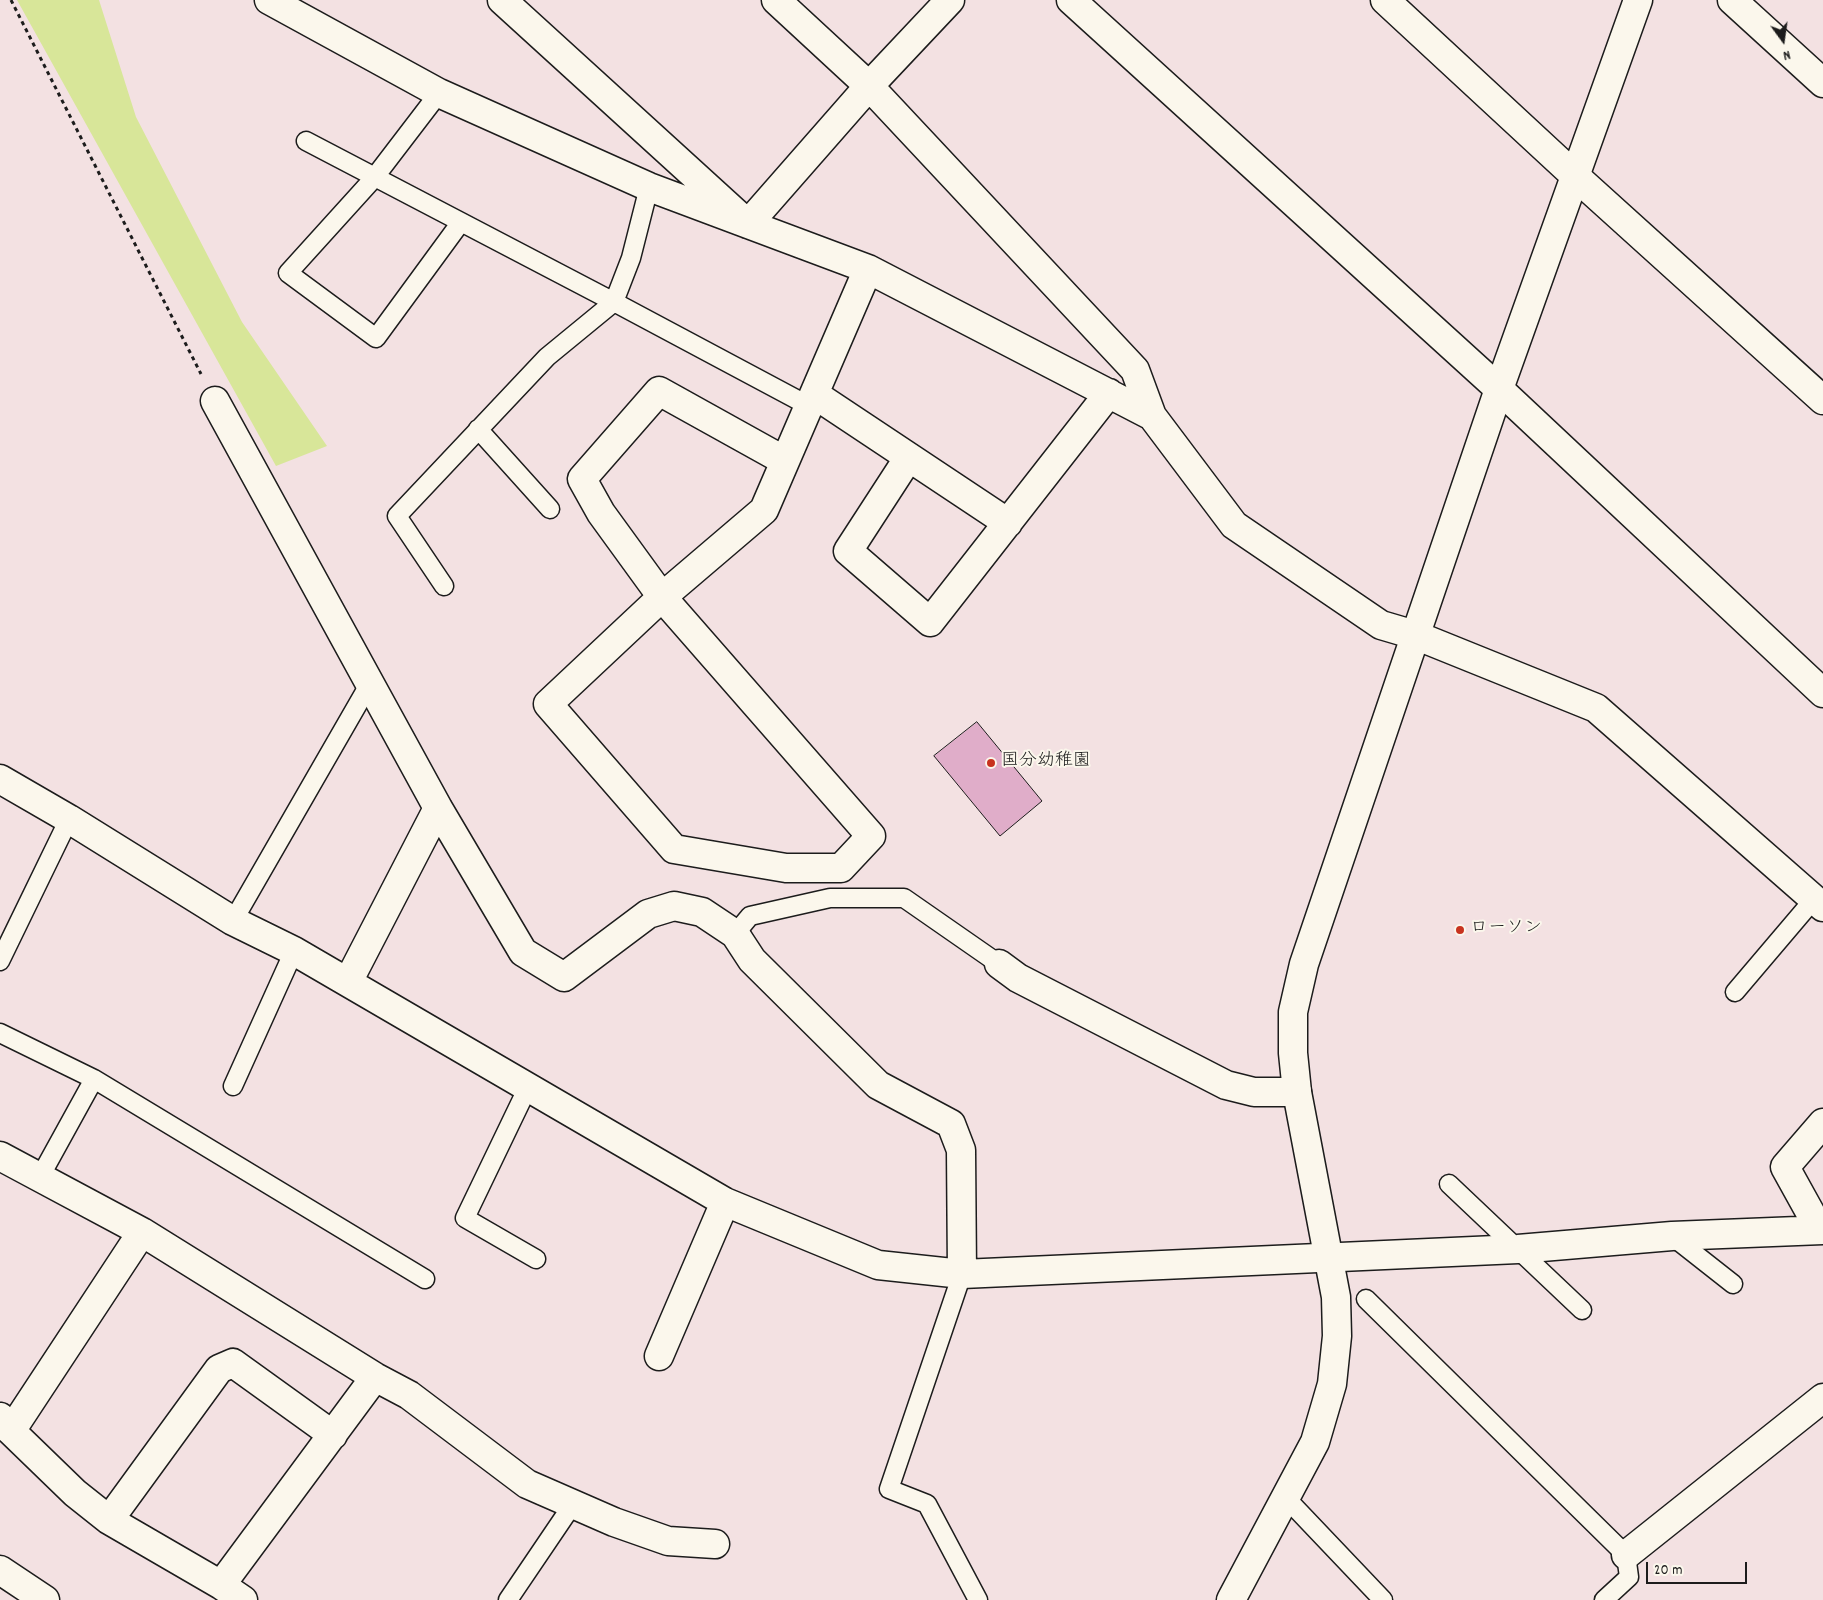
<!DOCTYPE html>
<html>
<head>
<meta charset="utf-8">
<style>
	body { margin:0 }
	#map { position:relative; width:1823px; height:1600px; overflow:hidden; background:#f3e1e2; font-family:Dekko,sans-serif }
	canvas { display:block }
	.north { position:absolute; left:1758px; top:15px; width:50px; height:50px; -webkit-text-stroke:4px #fbf7ec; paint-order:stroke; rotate:166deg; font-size:14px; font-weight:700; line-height:20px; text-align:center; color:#1c1c1c }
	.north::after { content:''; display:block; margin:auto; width:18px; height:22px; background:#1c1c1c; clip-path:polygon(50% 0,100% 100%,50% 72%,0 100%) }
	.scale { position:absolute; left:1646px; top:1562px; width:101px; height:22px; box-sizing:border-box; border:2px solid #1c1c1c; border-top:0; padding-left:6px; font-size:15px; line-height:18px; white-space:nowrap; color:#1c1c1c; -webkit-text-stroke:4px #fbf7ec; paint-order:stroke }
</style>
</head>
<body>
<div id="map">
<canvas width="1823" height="1600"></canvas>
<div class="north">N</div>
<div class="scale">20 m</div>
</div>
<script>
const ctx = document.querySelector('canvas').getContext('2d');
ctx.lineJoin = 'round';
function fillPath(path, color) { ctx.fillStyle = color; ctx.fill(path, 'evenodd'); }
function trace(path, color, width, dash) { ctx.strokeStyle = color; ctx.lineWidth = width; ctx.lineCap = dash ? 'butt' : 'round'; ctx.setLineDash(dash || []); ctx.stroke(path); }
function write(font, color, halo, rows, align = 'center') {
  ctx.font = font + ' Dekko,"Klee One",sans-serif'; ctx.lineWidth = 4; ctx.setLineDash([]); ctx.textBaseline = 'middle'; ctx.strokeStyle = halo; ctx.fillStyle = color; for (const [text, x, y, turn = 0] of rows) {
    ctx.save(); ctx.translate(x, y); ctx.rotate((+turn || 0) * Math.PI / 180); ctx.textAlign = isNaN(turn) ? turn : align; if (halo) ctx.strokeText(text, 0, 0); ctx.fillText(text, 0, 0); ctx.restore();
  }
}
fillPath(new Path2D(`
	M17,0h82l37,117 106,205 85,124 -51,20z`), '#d8e699');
const building = new Path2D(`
	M977,722l65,79 -42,35 -66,-80z`);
fillPath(building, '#e0adc9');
trace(building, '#1c1c1c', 1);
const service = new Path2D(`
	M439,93l-65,85 -86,95 88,65 85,-116
	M306,141l308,161 195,104
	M478,429l72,80
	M444,586l-47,-70 150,-159 67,-55 17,-44 18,-71
	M233,921l137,-238
	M735,934l15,-18 80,-18h74l95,66
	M0,961l69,-142
	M1735,992l79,-93
	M0,1033l94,46 331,200
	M233,1086l61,-135
	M528,1087l-63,131 71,41
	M40,1177l54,-98
	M1449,1184l133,126
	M1672,1236l61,48
	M962,1274l-73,215 38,15 51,96
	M1366,1299l260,256 3,22 -25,23
	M1286,1498l97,102
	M508,1600l65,-96`);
const minor = new Path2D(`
	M269,0l170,93 210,94 219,82 284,147 82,109 147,100 34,10 181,73 227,199
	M502,0l236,215
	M776,0l93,86 266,284 17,46
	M1071,0l428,389 324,304
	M1732,0l91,83
	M1574,175l249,225
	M748,224l121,-138 81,-86
	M814,394l194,129
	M215,401l223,407 85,144 41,25 84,-63 26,-8 28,6 33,22 17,26 126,125 73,39 10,26 1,124
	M909,457l-61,94 82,71 179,-229
	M785,461l-126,-70 -77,88 19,34 61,84 209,239 -30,32h-55l-112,-19 -126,-145 114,-107 102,-87 104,-241
	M0,779l69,40 164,102 61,30 431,251 153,63 84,9 556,-25 154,-13 151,-6
	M999,964l19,14 208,107 28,7h43
	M348,982l90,-174
	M0,1156l142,76 233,145 34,18 118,89 87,38 54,19 47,3
	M1816,1230v-7l-31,-56 38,-44
	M659,1356l66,-154
	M0,1417l11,14 64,62 34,27 112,65 22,15
	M11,1431l131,-199
	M109,1520l110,-151 14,-6 100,72
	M1626,1555l197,-157
	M0,1570l45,30
	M221,1585l154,-208`);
const tertiary = new Path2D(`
	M1385,0l189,175
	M1231,1600l84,-158 17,-58 5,-48 -1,-39 -39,-205 -4,-39v-41l11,-48 195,-575 139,-389`);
trace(service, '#1c1c1c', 21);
trace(minor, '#1c1c1c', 31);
trace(tertiary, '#1c1c1c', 31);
trace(new Path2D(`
	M11,0l190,374`), '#1c1c1c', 3, [4, 4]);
trace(service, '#fbf7ec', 18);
trace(minor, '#fbf7ec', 28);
trace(tertiary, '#fbf7ec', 28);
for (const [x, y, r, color] of [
	[991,763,5,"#c8321e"],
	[1460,930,5,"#c8321e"]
]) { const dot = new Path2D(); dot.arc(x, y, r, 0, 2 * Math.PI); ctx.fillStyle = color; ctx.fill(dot); trace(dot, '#fbf7ec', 2); }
write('18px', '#1c1c1c', '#fbf7ec', [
	["国分幼稚園",1001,763],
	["ローソン",1470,930]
], 'left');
</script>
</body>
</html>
